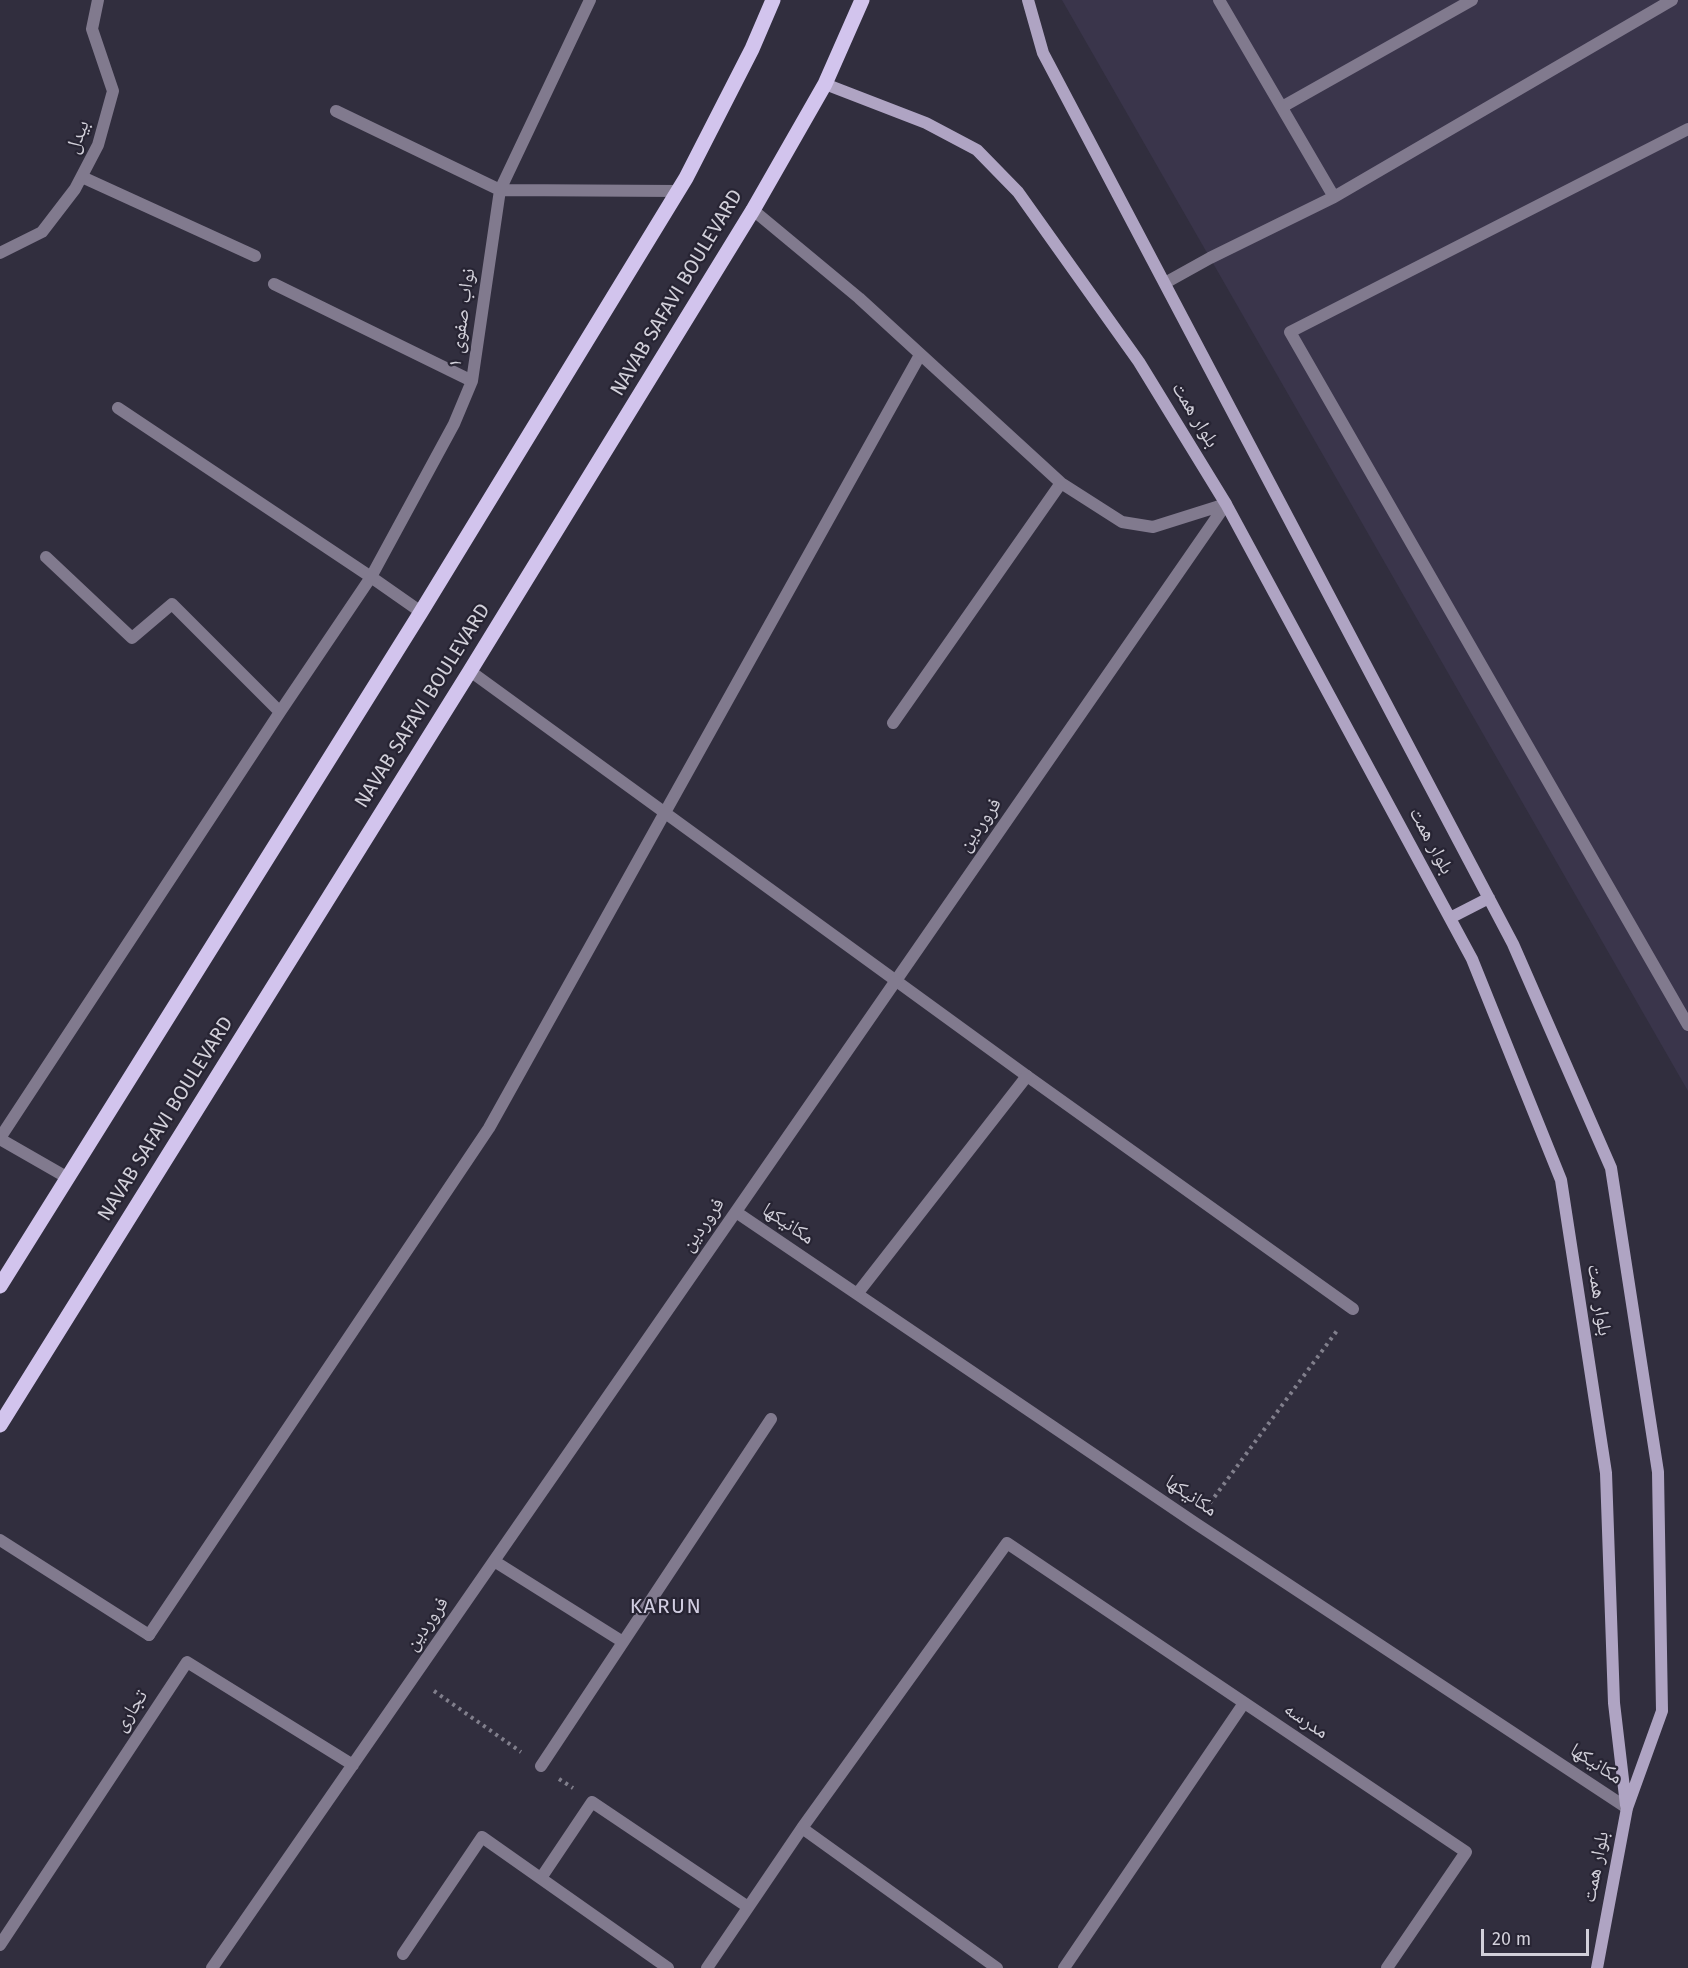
<!DOCTYPE html>
<html>
<head>
<meta charset="utf-8">
<style>
	body { margin:0 }
	#map { position:relative; width:1688px; height:1968px; overflow:hidden; background:#312e3e; font-family:"Fira Sans",sans-serif }
	canvas { display:block }
	.scale { position:absolute; left:1481px; top:1929px; width:108px; height:27px; box-sizing:border-box; border:3px solid #d2d0da; border-top:0; padding-left:8px; font-size:18px; line-height:21px; white-space:nowrap; color:#d2d0da; -webkit-text-stroke:4px #272433; paint-order:stroke }
</style>
</head>
<body>
<div id="map">
<canvas width="1688" height="1968"></canvas>
<div class="scale">20 m</div>
</div>
<script>
const ctx = document.querySelector('canvas').getContext('2d');
ctx.lineJoin = 'round';
function fillPath(path, color) { ctx.fillStyle = color; ctx.fill(path, 'evenodd'); }
function trace(path, color, width, dash) { ctx.strokeStyle = color; ctx.lineWidth = width; ctx.lineCap = dash ? 'butt' : 'round'; ctx.setLineDash(dash || []); ctx.stroke(path); }
function write(font, color, halo, rows, align = 'center') {
  ctx.font = font + ' "Fira Sans","Noto Naskh Arabic",sans-serif'; ctx.lineWidth = 4.5; ctx.setLineDash([]); ctx.textBaseline = 'middle'; ctx.strokeStyle = halo; ctx.fillStyle = color; for (const [text, x, y, turn = 0] of rows) {
    ctx.save(); ctx.translate(x, y); ctx.rotate((+turn || 0) * Math.PI / 180); ctx.textAlign = isNaN(turn) ? turn : align; if (halo) ctx.strokeText(text, 0, 0); ctx.fillText(text, 0, 0); ctx.restore();
  }
}
fillPath(new Path2D(`
	M1062,0h626v1091l-478,-833z`), '#3a354b');
trace(new Path2D(`
	M1210,1503l129,-175
	M434,1691l87,61
	M559,1779l14,9`), '#817f8c', 4, [3, 4.5]);
trace(new Path2D(`
	M1219,0l115,197
	M1282,107l190,-107
	M1688,129l-398,203 398,693
	M1165,283l45,-25 124,-61 338,-197
	M470,671l557,405 326,233
	M149,1635l340,-507 431,-773`), '#817a8e', 12);
trace(new Path2D(`
	M336,111l164,79 178,1
	M82,177l173,79
	M753,210l106,88 202,185 61,39 31,5 73,-23
	M0,253l42,-21 33,-43 23,-44 15,-54 -21,-62 6,-29
	M274,284l198,97
	M46,557l86,81 40,-34 108,108
	M421,612l-50,-35 83,-153 18,-43 28,-191 90,-190
	M893,723l168,-240
	M68,1178l-68,-39v-1l280,-426 91,-135 -253,-169
	M736,1212l459,311 432,285
	M857,1294l170,-218
	M0,1540l149,95
	M494,1561l129,81
	M541,1766l230,-347
	M802,1828l195,140
	M541,1878l51,-76 156,105
	M0,1945l187,-283 166,103
	M403,1954l79,-117 186,131
	M212,1968l1014,-1464
	M707,1968l95,-140 205,-285 459,309 -79,116
	M1064,1968l180,-265`), '#817a8e', 12);
trace(new Path2D(`
	M1028,0l15,53 470,891 98,224 47,304 4,239 -35,97 -30,160
	M825,84l101,39 51,27 41,42 121,170 87,142 246,455 89,221 45,293 8,230 12,102
	M1450,918l39,-20`), '#afa4c3', 12);
trace(new Path2D(`
	M0,1286l421,-674 265,-434 66,-129 21,-49
	M0,1425l470,-754 283,-461 72,-126 37,-84`), '#d2c4ed', 15);
write('20px', '#d2d0da', '#272433', [
	["بیدل",78,137,-69],
	["NAVAB SAFAVI BOULEVARD",677,293,-59],
	["نواب صفوی ۱",462,318,-82],
	["بلوار همت",1195,415,59],
	["NAVAB SAFAVI BOULEVARD",423,706,-58],
	["فروردین",980,825,-55],
	["بلوار همت",1431,841,62],
	["NAVAB SAFAVI BOULEVARD",166,1119,-58],
	["مکانیکها",788,1224,34],
	["فروردین",703,1225,-55],
	["بلوار همت",1599,1300,81],
	["مکانیکها",1191,1496,34],
	["فروردین",427,1624,-55],
	["تجاری",131,1711,-57],
	["مدرسه",1306,1721,34],
	["مکانیکها",1596,1764,33],
	["بلوار همت",1596,1867,-79]
]);
ctx.letterSpacing = '1.5px';
write('21px', '#d1cde1', '#272433', [
	["KARUN",666,1607]
]);
ctx.letterSpacing = '0px';
</script>
</body>
</html>
